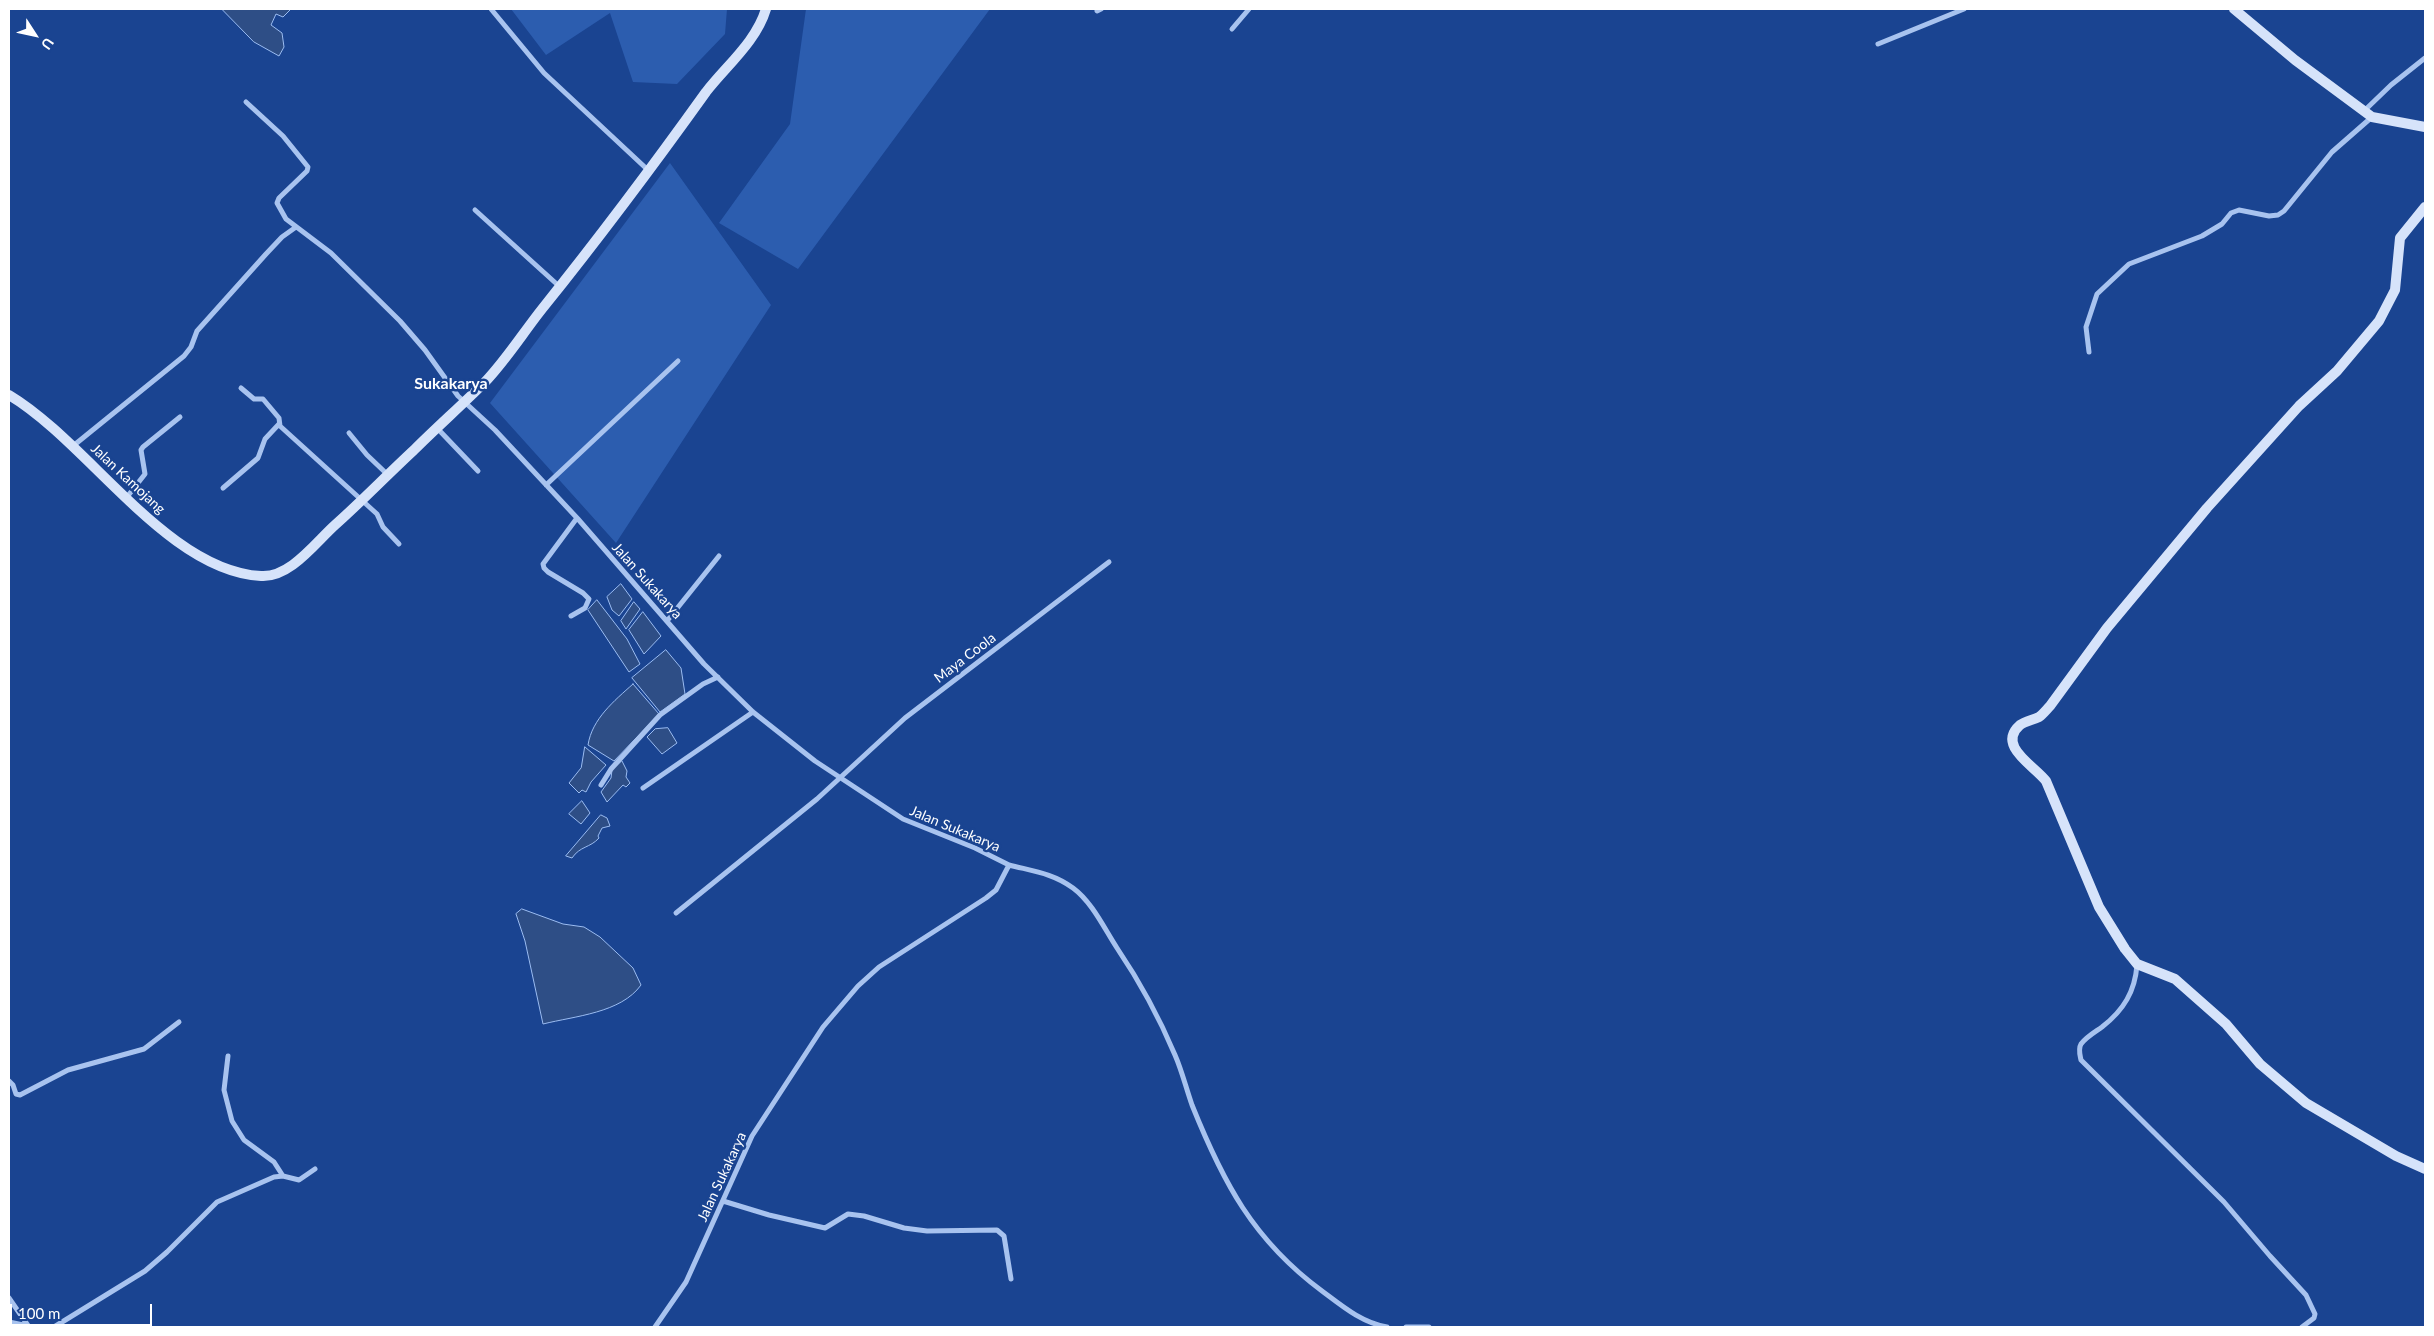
<!DOCTYPE html>
<html>
<head>
<meta charset="utf-8">
<style>
	body { margin:0 }
	#map { position:relative; width:2434px; height:1336px; overflow:hidden; background:#1a4491; font-family:Lato,sans-serif }
	canvas { display:block }
	.frame { position:absolute; inset:0; border:10px solid #fff; pointer-events:none }
	.north { position:absolute; left:10px; top:10px; width:50px; height:50px; -webkit-text-stroke:4px #1a4491; paint-order:stroke; rotate:125deg; font-size:14px; font-weight:700; line-height:20px; text-align:center; color:#fff }
	.north::after { content:''; display:block; margin:auto; width:18px; height:22px; background:#fff; clip-path:polygon(50% 0,100% 100%,50% 72%,0 100%) }
	.scale { position:absolute; left:10px; top:1304px; width:142px; height:22px; box-sizing:border-box; border:2px solid #fff; border-top:0; padding-left:6px; font-size:15px; line-height:18px; white-space:nowrap; color:#fff; -webkit-text-stroke:4px #1a4491; paint-order:stroke }
</style>
</head>
<body>
<div id="map">
<canvas width="2434" height="1336"></canvas>
<div class="frame"></div>
<div class="north">U</div>
<div class="scale">100 m</div>
</div>
<script>
const ctx = document.querySelector('canvas').getContext('2d');
ctx.lineJoin = 'round';
function fillPath(path, color) { ctx.fillStyle = color; ctx.fill(path, 'evenodd'); }
function trace(path, color, width, dash) { ctx.strokeStyle = color; ctx.lineWidth = width; ctx.lineCap = dash ? 'butt' : 'round'; ctx.setLineDash(dash || []); ctx.stroke(path); }
function write(font, color, halo, rows, align = 'center') {
  ctx.font = font + ' Lato,sans-serif'; ctx.lineWidth = 5; ctx.setLineDash([]); ctx.textBaseline = 'middle'; ctx.strokeStyle = halo; ctx.fillStyle = color; for (const [text, x, y, turn = 0] of rows) {
    ctx.save(); ctx.translate(x, y); ctx.rotate((+turn || 0) * Math.PI / 180); ctx.textAlign = isNaN(turn) ? turn : align; if (halo) ctx.strokeText(text, 0, 0); ctx.fillText(text, 0, 0); ctx.restore();
  }
}
fillPath(new Path2D(`
	M511,9h216l-2,25 -48,50 -44,-2 -23,-69 -64,42z
	M806,9h184l-192,260 -79,-46 71,-99z
	M670,163l101,142 -155,238 -126,-140z`), '#2c5daf');
const water = new Path2D(`
	M222,9h69l-8,8 -7,-3 -5,11 11,8 2,14 -5,9 -25,-14z
	M621,584l11,15 -13,17 -7,-6 -5,-13z
	M597,600l30,39 13,25 -11,8 -41,-62z
	M634,602l6,7 -14,20 -5,-8z
	M643,612l18,24 -17,18 -15,-24z
	M666,650l15,18 4,26 -25,18 -28,-34z
	M633,684l26,30 -45,47 -26,-16c4,-26 26,-44 45,-61z
	M668,728l9,15 -15,11 -15,-17 8,-8z
	M585,747l21,18 -15,17 -5,10 -4,-2 -3,3 -10,-10 12,-15z
	M622,761l5,10 -1,6 4,6 -4,4 -3,-2 -16,17 -6,-10 10,-14 1,-8z
	M582,801l8,12 -9,11 -12,-10z
	M601,815l6,3 3,8 -8,2 -4,8 1,2c-9,10 -19,8 -27,20l-6,-2z
	M522,909l41,15 21,3 16,10 33,31 8,17c-20,28 -66,31 -98,39l-18,-83 -9,-27z`);
fillPath(water, '#2e4e86');
trace(water, '#9bbcf1', 1);
trace(new Path2D(`
	M491,9l53,64 105,98
	M1097,11l4,-2
	M1232,29l17,-20
	M1878,44l86,-35
	M246,102l37,34 25,31 -1,4 -28,27 -2,5 9,16 45,34 69,68 25,29 33,46 37,34 83,89 126,145 49,48 62,49 88,58 72,29 34,17 -13,25 -10,8 -107,69 -21,19 -35,41 -71,109 -66,146 -31,45
	M2364,111l27,-26 34,-27
	M475,210l85,77
	M2089,352l-3,-25 11,-33 32,-30 73,-28 20,-12 9,-11 8,-3 30,6 9,-1 6,-4 48,-59 40,-35
	M241,388l13,11h9l16,19 1,8 97,88 6,13 16,17
	M437,428l41,43
	M349,433l18,22 21,20
	M73,446l111,-90 7,-9 6,-16 69,-77 16,-17 14,-10
	M546,485l132,-124
	M223,488l35,-30 7,-19 14,-15
	M127,497l18,-23 -4,-24 2,-3 37,-30
	M571,616l14,-8 4,-9 -6,-6 -35,-21 -4,-4 -1,-4 34,-46
	M667,621l52,-65
	M601,785l10,-16 49,-54 43,-31 15,-7
	M643,788l110,-76
	M1009,865c23,6 44,8 64,23 19,14 31,40 44,60 23,34 42,69 58,107 7,16 11,33 17,50 31,77 61,135 130,186 20,15 40,32 65,36
	M676,913l141,-114 88,-81 204,-156
	M2137,965c-2,26 -13,45 -35,62 -7,5 -16,10 -21,17 -3,5 -1,11 0,16l143,142 46,54 36,39 9,19 -1,4 -12,9
	M228,1056l-4,34 8,31 12,19 30,22 9,14
	M9,1081l4,4 3,9 4,1 48,-25 76,-21 35,-27
	M723,1201l46,14 56,13 23,-14 16,2 40,12 23,3 70,-1 7,6 7,43
	M9,1298l20,29
	M9,1322l19,4
	M54,1327l91,-56 22,-19 50,-50 57,-25 9,-1 16,4 16,-11
	M1406,1327h23`), '#a8c3ef', 5);
trace(new Path2D(`
	M2234,9l61,51 77,57 53,10
	M2425,207l-25,31 -5,52 -16,31 -42,50 -38,35 -92,102 -100,120 -57,78c-3,3 -7,8 -11,11 -6,3 -14,4 -19,8 -24,21 15,41 26,56l53,126 26,42 12,15 38,15 51,45 34,40 46,39 90,53 29,13
	M9,395c79,47 158,176 252,181 29,2 54,-33 74,-51 27,-24 52,-50 79,-75 23,-23 48,-45 71,-68 21,-22 38,-49 57,-73 57,-71 111,-143 164,-217 21,-27 50,-50 60,-83`), '#d6e3fa', 10);
write('14px', '#fff', '#1a4491', [
	["Jalan Kamojang",128,479,43],
	["Jalan Sukakarya",647,581,48],
	["Maya Coola",965,658,-37],
	["Jalan Sukakarya",955,829,23],
	["Jalan Sukakarya",722,1177,-65]
]);
write('bold 16px', '#fff', '#1a4491', [
	["Sukakarya",451,384]
]);
</script>
</body>
</html>
